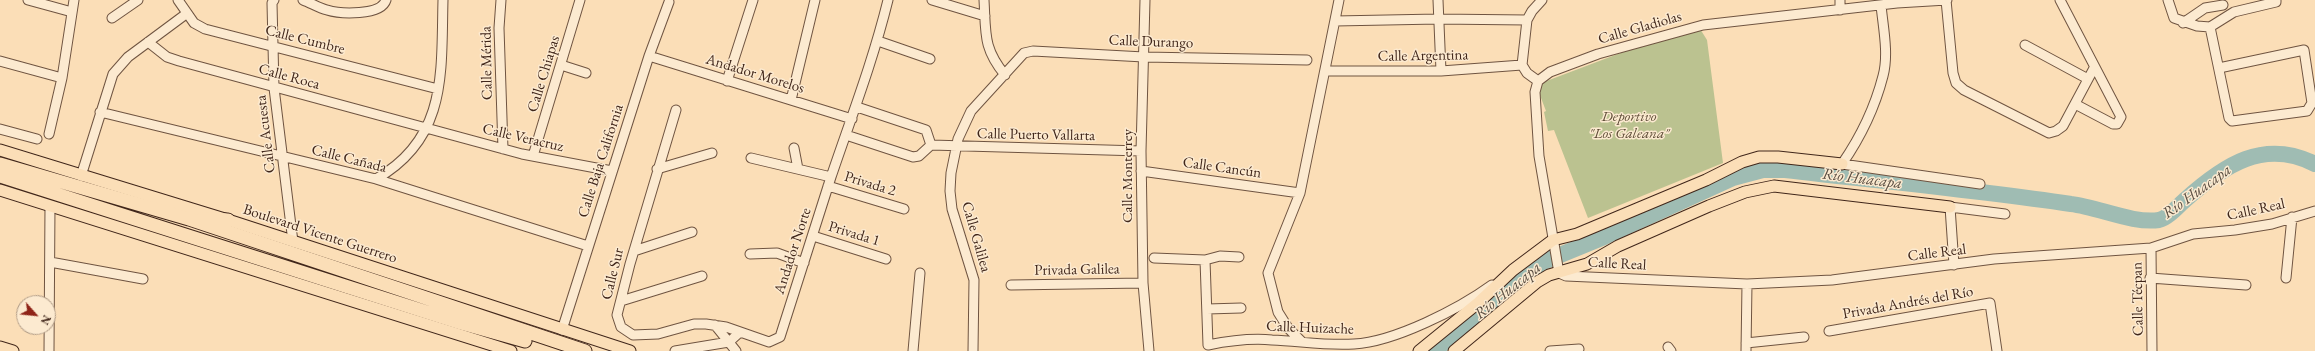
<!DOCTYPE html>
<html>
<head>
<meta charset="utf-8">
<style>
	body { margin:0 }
	#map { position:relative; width:2315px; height:351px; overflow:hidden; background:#fbdeb7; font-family:"EB Garamond",serif }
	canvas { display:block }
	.north { position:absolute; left:16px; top:295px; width:40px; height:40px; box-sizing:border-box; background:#fcead0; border:1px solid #b19c87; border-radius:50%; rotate:117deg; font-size:11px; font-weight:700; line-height:16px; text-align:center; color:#40261a }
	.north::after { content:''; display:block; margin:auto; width:14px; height:18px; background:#8f2418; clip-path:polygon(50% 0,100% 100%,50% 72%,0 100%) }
</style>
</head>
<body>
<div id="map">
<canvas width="2315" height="351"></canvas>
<div class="north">N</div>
</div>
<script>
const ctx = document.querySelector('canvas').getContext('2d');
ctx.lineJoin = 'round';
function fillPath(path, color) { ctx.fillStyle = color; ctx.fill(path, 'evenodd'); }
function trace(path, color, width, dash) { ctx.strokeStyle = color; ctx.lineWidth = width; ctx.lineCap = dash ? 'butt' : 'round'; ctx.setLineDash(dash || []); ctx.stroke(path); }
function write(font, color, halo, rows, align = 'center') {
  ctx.font = font + ' "EB Garamond",serif'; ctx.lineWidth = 3; ctx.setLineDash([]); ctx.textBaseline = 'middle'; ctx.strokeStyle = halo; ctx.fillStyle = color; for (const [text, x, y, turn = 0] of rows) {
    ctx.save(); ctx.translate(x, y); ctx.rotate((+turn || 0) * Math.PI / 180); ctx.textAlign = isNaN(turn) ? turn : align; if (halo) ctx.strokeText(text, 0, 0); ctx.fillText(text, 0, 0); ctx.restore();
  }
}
fillPath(new Path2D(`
	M1697,24l10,16 16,123 -135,55 -34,-88 -6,1 -4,-19 2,-1 -10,-26z`), '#bbc290');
trace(new Path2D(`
	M1434,351l109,-89 61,-25 129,-59 30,-8h22c95,11 191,20 286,34 27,3 62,20 88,16 9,-2 20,-15 26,-20 39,-35 79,-62 130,-36`), '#9fbcb3', 16);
const minor = new Path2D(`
	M28,0l44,12
	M178,0l16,23 11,6 233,60
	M274,0l-2,3 2,85 19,154
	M303,0c8,3 16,8 24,10 13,4 54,6 59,-10
	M501,0l-2,28 4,121
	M932,0l53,16
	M984,0c2,34 -1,48 21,75
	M1145,0l-4,151 2,132 6,68
	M1438,0l3,71
	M1840,0v10
	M1946,0l7,73 3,10 8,7 85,43 7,-2 7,-5 31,-58
	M2060,0l61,117 -4,7h-4l-38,-20
	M2168,0l6,18 23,8 13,1 24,-15 42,-10v-2
	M1881,5c2,22 8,49 2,71 -8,31 -23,62 -41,88l138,20
	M112,18l26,-18
	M1335,21l103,-2 89,1
	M2183,23l22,-15 18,-3
	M2210,27l19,91 3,3 75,-10 5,-8 -8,-53 -85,18
	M878,41l52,18
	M148,42l19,15 12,4 343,93 90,17
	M2025,45l63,34
	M649,56l203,63
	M0,61l62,17
	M561,65l25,8
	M1325,71h116l81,-6
	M727,81l26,-81
	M1538,81l-3,11 4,64 20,117 7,3 181,8 85,-4 162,-21 157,-11 42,-14 42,-4 37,-6 43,-13
	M1538,81l12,-9 48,-18 105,-29 194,-22 50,-3
	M1538,81l-11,-8 -5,-8 5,-45 5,-9 10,-11
	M791,100l24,-100
	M857,107l69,23 5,15
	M676,110l-46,154 -13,51 4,12 12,8 25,-1 36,-10h12l20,3 43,15 11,-5c17,-53 34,-107 51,-160 20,-59 42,-116 57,-177
	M100,112l276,67 212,67
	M0,129l37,10
	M49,134l13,-56 12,-78
	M846,135l67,22 6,-1 12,-11
	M931,145l210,6
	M794,148l4,21
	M533,156l47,-156
	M751,158l80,19
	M657,169l55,-16
	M1141,171l159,22
	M81,176l32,-102 15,-17 58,-43
	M376,179c72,-41 65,-107 67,-179
	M828,186l76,23
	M813,236l73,23
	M2151,248l1,103
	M634,251l58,-19
	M750,254l27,-1 27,10
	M1154,258l51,2 15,-4 19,1
	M1205,260l3,85
	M50,262l93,17
	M1954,265l-4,-58 55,7
	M2150,278l96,7
	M2286,278l6,-61
	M1011,285l132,-2
	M621,301l81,-25
	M1207,309l34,-1
	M715,325l21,26
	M562,330l87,-274 20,-54
	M1829,331l161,-28 7,48
	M1302,342l-14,-14 -10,-16 -10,-39 32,-80 39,-193
	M1746,343l58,-6
	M1208,345c20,-4 43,-7 64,-5 27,1 54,6 82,4 40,-2 105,-35 138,-59
	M1668,347l3,4
	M49,351l1,-145
	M675,351l54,-9 11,-10
	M913,351l7,-78
	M973,351l1,-71 -22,-71 -2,-18 1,-18 7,-34 13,-28 53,-58 9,-2 111,6 163,3
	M1550,351l29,-2
	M1746,351l1,-67`);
const major = new Path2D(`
	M0,150l228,70 402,131
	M0,190l511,161
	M0,347l13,4
	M1419,351l59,-48 35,-33 40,-30 24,-6 129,-54 36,-18 17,-5h19l64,7
	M1454,351l83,-69 12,-7 38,-11 31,-18 91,-40 36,-14 29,-6 176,21`);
const highway = new Path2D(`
	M0,164l189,55 396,132
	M0,176l461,147 64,18
	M202,219l26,1`);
trace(minor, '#6f5441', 11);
trace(major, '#40261a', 13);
trace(highway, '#40261a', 15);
trace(minor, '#fcead0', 9);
trace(major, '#fbdeb7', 11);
trace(highway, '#fbdeb7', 13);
write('15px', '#40261a', '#fcead0', [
	["Calle Gladiolas",1640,28,-16],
	["Calle Cumbre",305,40,14],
	["Calle Durango",1151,42,2],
	["Calle Argentina",1423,56,-1],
	["Calle Mérida",487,63,-91],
	["Calle Chiapas",544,74,-73],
	["Andador Morelos",755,74,17],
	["Calle Roca",289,77,15],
	["Calle Acuesta",266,134,-97],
	["Calle Puerto Vallarta",1036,135,1],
	["Calle Veracruz",523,138,13],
	["Calle Cañada",349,159,14],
	["Calle Baja California",601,161,-72],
	["Calle Cancún",1222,168,8],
	["Calle Monterrey",1128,176,-90],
	["Privada 2",870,184,17],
	["Calle Real",2256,210,-12],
	["Boulevard Vicente Guerrero",320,234,18],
	["Privada 1",854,234,17],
	["Calle Galilea",976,237,74],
	["Andador Norte",793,251,-72],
	["Calle Real",1937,253,-7],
	["Calle Real",1617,264,3],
	["Privada Galilea",1077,270,-1],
	["Calle Sur",613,274,-76],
	["Calle Técpan",2138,299,-91],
	["Privada Andrés del Río",1908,303,-10],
	["Calle Huizache",1310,328,2]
]);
write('italic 15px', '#5f4d38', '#fcead0', [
	["Deportivo",1629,117],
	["\"Los Galeana\"",1629,134]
]);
write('italic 16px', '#584c40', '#fcead0', [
	["Río Huacapa",1862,179,7],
	["Río Huacapa",2197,192,-36],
	["Río Huacapa",1508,291,-39]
]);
</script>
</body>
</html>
